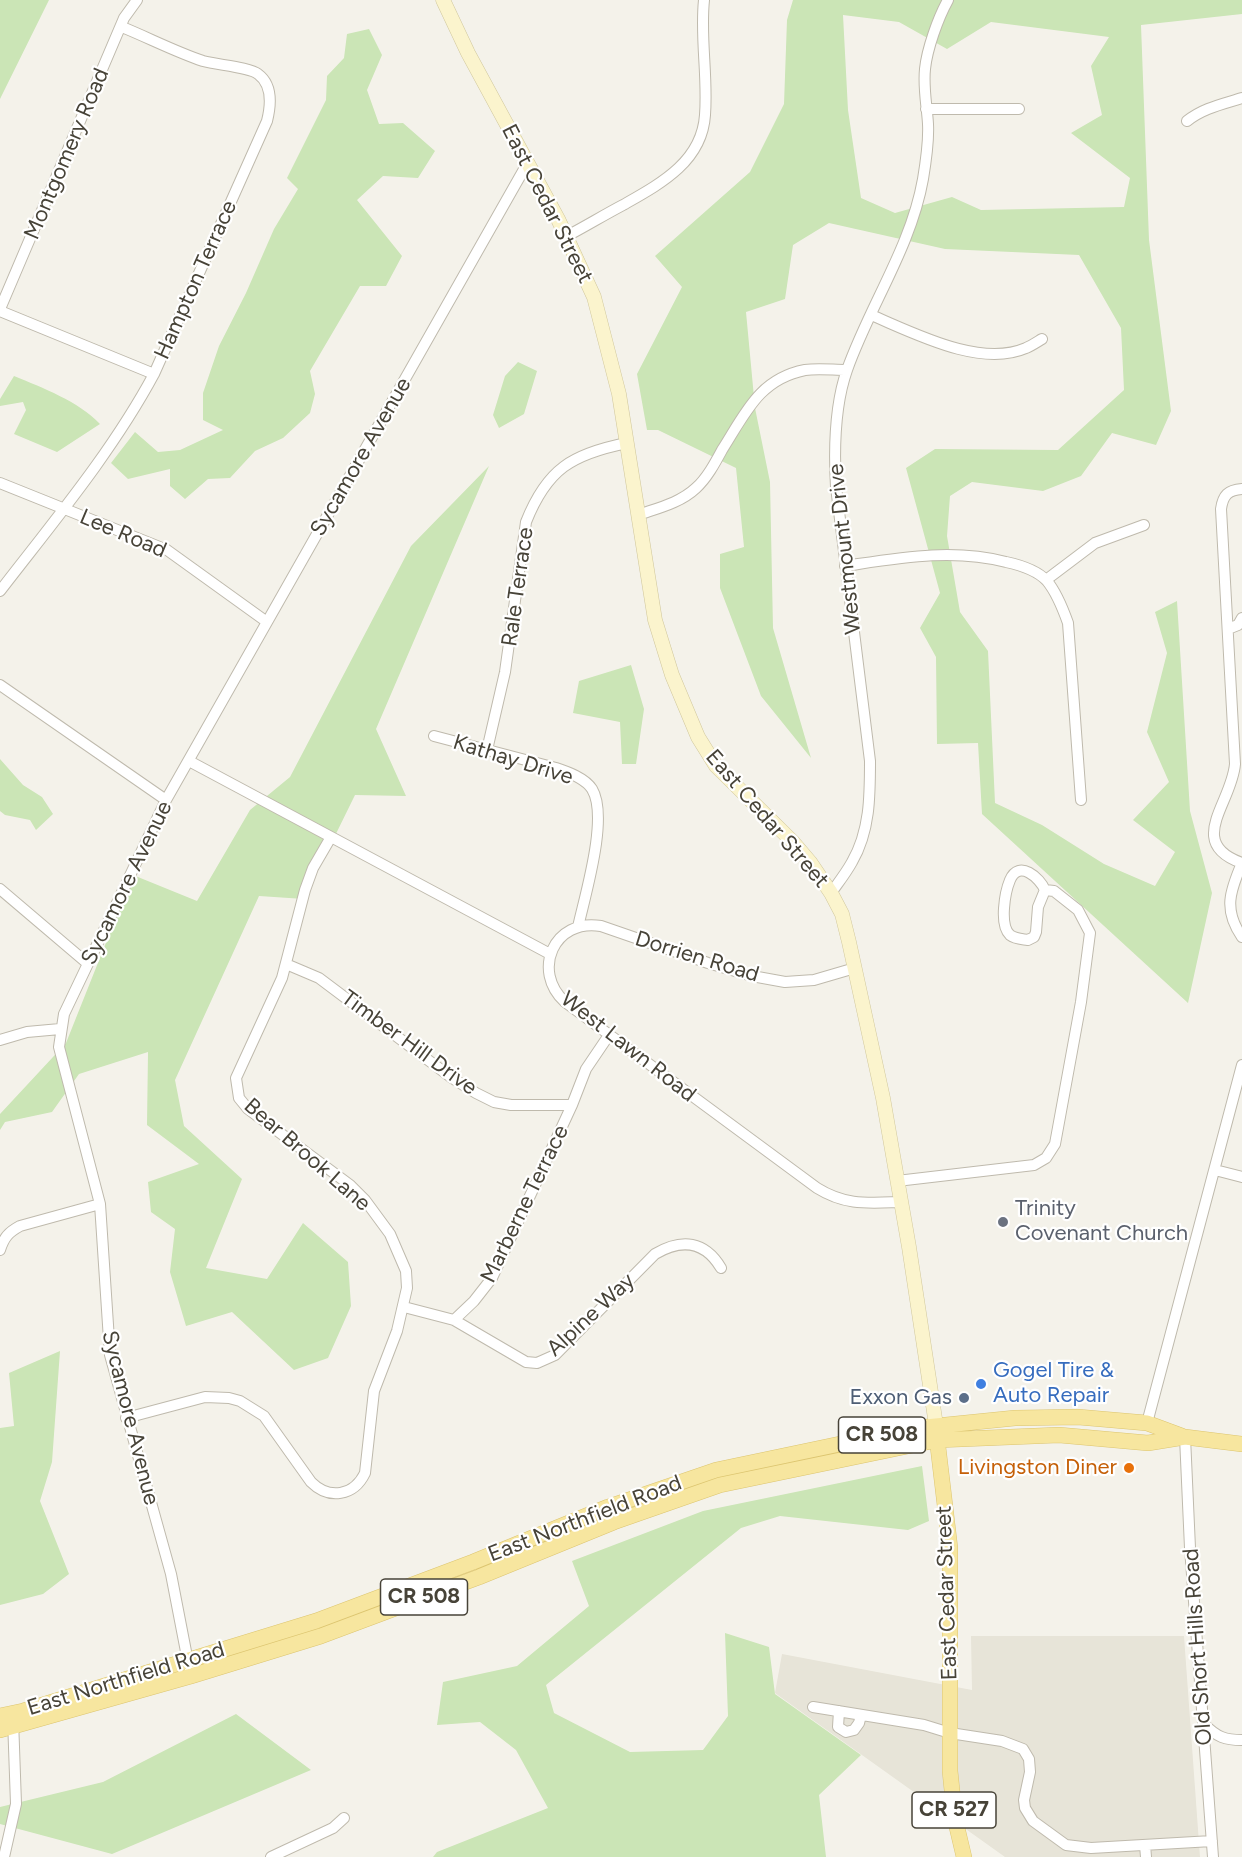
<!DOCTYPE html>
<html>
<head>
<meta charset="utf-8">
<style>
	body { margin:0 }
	canvas { display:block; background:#f4f2ea }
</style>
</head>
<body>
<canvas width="1242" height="1857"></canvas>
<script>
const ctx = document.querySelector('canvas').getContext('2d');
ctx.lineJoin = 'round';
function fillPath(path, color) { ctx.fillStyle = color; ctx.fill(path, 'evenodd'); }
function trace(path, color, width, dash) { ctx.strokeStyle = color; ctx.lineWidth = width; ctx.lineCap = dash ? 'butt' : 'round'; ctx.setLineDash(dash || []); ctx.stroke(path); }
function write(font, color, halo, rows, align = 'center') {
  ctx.font = font + ' Figtree,sans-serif'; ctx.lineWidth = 4.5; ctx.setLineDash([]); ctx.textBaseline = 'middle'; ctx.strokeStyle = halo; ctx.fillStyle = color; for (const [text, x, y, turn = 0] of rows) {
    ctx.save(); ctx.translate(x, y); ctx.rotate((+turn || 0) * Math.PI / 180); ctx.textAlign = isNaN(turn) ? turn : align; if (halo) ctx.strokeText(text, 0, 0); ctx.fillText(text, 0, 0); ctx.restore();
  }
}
fillPath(new Path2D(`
	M971,1636h213l16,221h-195l-230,-164 7,-39 190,36z`), '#e7e4d8');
fillPath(new Path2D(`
	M0,0h49l-49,99z
	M793,0h449v14l-101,11 8,215 22,171 -15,34 -44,-12 -31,43 -38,15 -71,-9 -22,14 -3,40 13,76 28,39 7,152 47,22 62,39 51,22 20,-34 -42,-32 36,-38 -22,-50 20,-79 -12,-41 22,-11 13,210 22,82 -24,110 -206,-189 -4,-71 -41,1 -1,-87 -16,-29 20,-35 -34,-125 29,-19 123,1 66,-60 -3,-62 -42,-73 -134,-6 -116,-26 -36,22 -8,54 -39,13 9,96 15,74 3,146 38,130 -50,-62 -41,-108v-34l24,-7 -8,-79 -78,-38h-11l-10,-56 45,-87 -27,-31 95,-84 34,-68 3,-84zM843,15l56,7 48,27 44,-27 118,15 -18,29 11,49 -31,18 59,45 -6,29 -143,3 -29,-13 -57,16 -34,-15 -13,-88z
	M369,29l13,26 -15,35 12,34 24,-1 32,28 -17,27 -35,-2 -26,24 45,56 -16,30h-26l-50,85 5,23 -5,19 -27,25 -28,13 -25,27 -22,1 -23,20 -15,-13v-17l-42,10 -17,-16 24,-31 23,20 22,-2 43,-20 -20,-10v-27l16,-47 27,-53 28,-64 24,-40 -11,-11 39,-78 1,-24 17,-18 3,-24z
	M518,362l19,9 -13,43 -25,14 -6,-13 12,-39z
	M14,376c29,12 64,25 86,48l-43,28 -43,-18 12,-24 -3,-8 -23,4v-7z
	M489,466l-113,263 30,67 -51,-1 -51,104 -45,-3 -84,184 9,46 58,53 -36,89 61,11 36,-56 45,39 3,44 -23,52 -34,12 -62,-58 -46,14 -16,-54 5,-43 -24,-17 -3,-30 51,-18 -52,-39 1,-73 -69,22 -27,38 -47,10 -5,8v-16l66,-71 67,-168 64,26 53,-91 40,-33 121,-231z
	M631,665l13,44 -8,55h-14l-2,-42 -47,-9 6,-32z
	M0,759l23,26 19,12 11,17 -17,16 -6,-10 -25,-5 -5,-4z
	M60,1351l-8,111 -12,39 29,73 -26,20 -43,11v-177l14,-2 -5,-53z
	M922,1466l7,55 -21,9 -128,-14 -39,12 -195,157 8,28 76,39 73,-2 25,-34 -3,-83 44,14 6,47 86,61 -42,40 7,62h-393l4,-5 111,-44 -32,-58 -36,-28 -43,3 6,-43 74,-16 72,-60 -17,-45 131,-50z
	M236,1714l75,56 -199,84 -112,-30v-17l103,-25z`), '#cbe5b6');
const minor = new Path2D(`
	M926,109h93
	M1187,121c16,-13 36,-17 55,-23
	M567,236c19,-10 37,-21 56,-31 37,-21 79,-43 82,-90 3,-39 -5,-77 -1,-115
	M0,309l124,-291 13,-18
	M0,311l154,63
	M871,315c43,18 109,53 155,33 5,-2 11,-6 16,-9
	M0,483l167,67 100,72
	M638,515c20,-7 42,-12 58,-27 11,-10 19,-25 26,-38 23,-36 37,-71 83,-80 13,-2 28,0 42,0
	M845,566c54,-8 107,-18 161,-4 14,3 31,8 41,19 10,12 16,28 21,42l13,177
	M1046,580l49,-37 49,-18
	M0,591c54,-70 112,-139 154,-217l113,-253c4,-16 6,-36 -9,-47 -9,-7 -41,-9 -55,-13 -27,-9 -54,-23 -81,-34
	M1228,629l10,-4 4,-7
	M0,685l166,115
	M434,736l122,32c12,4 29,10 36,21 17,28 -7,106 -14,138
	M487,750l18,-78 21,-150c21,-53 46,-68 101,-79
	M189,761l361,193
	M1242,863c-57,-20 -10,-60 -7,-99l-14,-255c2,-14 7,-19 21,-20
	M1242,863c-12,28 -19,47 0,74
	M0,889l87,74
	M831,893c7,-10 15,-20 21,-31 18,-31 18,-66 18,-101l-34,-274c-2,-35 -1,-83 11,-117 23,-65 64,-123 76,-191 3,-18 6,-37 5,-55 -1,-18 -5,-36 -3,-55 2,-20 13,-51 23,-69
	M286,964l33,14 133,100 24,15 18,9 17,3h61
	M855,968l-41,12 -29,2 -33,-6 -44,-13 -107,-37c-47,-8 -70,45 -36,76l252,186c29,18 51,15 84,14
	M0,1040l27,-8 33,-3
	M1215,1170l27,7
	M897,1181l137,-16 12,-7 9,-14 26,-142 9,-69 -12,-23 -24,-19 -9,-1c-5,-12 -26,-31 -35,-10 -5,12 -11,45 0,55 5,4 12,4 18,5l6,-3 2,-5 2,-25 7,-17
	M0,1250c4,-13 9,-18 20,-24l80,-22
	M404,1307l50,13 72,42 11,1 18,-8 100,-101c27,-16 50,-13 66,14
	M454,1320l20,-19 18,-23 80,-173 14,-36 23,-34
	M126,1418l79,-21 24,1 11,3 24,15 47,66c18,18 43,14 54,-9l9,-82 23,-60 10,-43 -1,-17 -16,-37 -25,-34 -15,-15 -102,-76 -9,-11 -3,-20 46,-100 23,-88 8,-22 18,-31
	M1147,1423l95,-358
	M1185,1437l5,111 23,309
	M189,1667l-18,-93 -61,-219 -10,-151 -41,-157 5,-33 102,-214 361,-636
	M813,1707l111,18 26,8 52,8 21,8 6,10 1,13 -6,28 1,8 8,13 33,24 25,3 121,-7
	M839,1711l-1,16 8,5 8,-2 5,-7 2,-8
	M1205,1725c12,12 20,15 37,15
	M1145,1845l1,12
	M4,1857l12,-53 -3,-85
	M271,1857l62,-29 11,-10`);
const secondary = new Path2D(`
	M443,0l25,53 90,166 36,78 25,97 36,226 17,55 26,62 18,29 77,76 17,20 21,31 11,21 7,28 34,156 26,149 27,178`);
const primary = new Path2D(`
	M936,1430l14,118v223l5,48 9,38
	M0,1716l23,-5 293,-90 157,-59 135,-55 108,-37 200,-42 99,-10 63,-1 69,6 35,13
	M0,1730l191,-54 130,-40 158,-59 135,-55 106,-37 217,-45 122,-5 89,8 37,-6 57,7`);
trace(minor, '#bfbaad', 12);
trace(secondary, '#d0c79c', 15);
trace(primary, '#dcc570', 16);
trace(minor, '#fff', 10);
trace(secondary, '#fbf4cd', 14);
trace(primary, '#f7e69f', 15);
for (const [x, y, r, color] of [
	[1003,1222,6,"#6b7280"],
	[981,1384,6,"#3f7fe0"],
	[964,1398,6,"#5c6f8a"],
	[1129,1468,6,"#e8710a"]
]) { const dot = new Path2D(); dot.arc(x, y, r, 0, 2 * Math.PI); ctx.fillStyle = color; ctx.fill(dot); trace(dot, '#fff', 2); }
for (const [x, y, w] of [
	[882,1435,87],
	[424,1597,87],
	[954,1810,84]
]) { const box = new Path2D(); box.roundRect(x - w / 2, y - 18, w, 36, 4.5); ctx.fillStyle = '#fff'; ctx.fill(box); trace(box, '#474338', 1.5); }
write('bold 21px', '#474338', null, [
	["CR 508",882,1435],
	["CR 508",424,1597],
	["CR 527",954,1810]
]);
write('22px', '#474338', '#fff', [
	["Montgomery Road",67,154,-67],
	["East Cedar Street",547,204,63],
	["Hampton Terrace",196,280,-66],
	["Sycamore Avenue",361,457,-60],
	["Lee Road",123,534,23],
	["Westmount Drive",845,549,-96],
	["Rale Terrace",518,587,-82],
	["Kathay Drive",513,760,17],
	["East Cedar Street",767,819,49],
	["Sycamore Avenue",127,883,-64],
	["Dorrien Road",697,957,17],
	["Timber Hill Drive",409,1043,36],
	["West Lawn Road",628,1047,38],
	["Bear Brook Lane",307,1155,41],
	["Marberne Terrace",525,1204,-64],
	["Alpine Way",591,1315,-43],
	["Sycamore Avenue",130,1418,76],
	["East Northfield Road",585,1519,-21],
	["East Cedar Street",947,1593,-92],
	["Old Short Hills Road",1198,1647,-94],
	["East Northfield Road",126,1679,-17]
]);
write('22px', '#5b616d', '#fff', [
	["Trinity",1015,1209],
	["Covenant Church",1015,1234]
], 'left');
write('22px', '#366cbe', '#fff', [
	["Gogel Tire &",993,1371],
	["Auto Repair",993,1396]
], 'left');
write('22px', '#4e5e75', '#fff', [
	["Exxon Gas",952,1398]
], 'right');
write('22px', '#c56008', '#fff', [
	["Livingston Diner",1117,1468]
], 'right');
</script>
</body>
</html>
